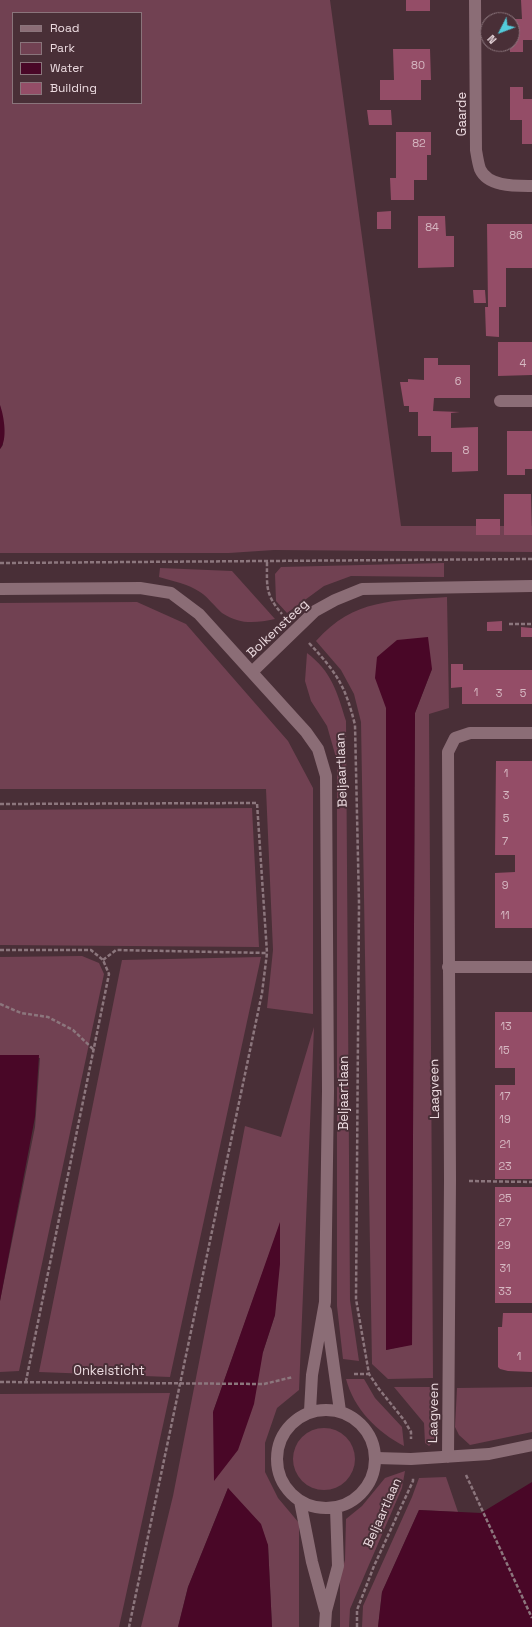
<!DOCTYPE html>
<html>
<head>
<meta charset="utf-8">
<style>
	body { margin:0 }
	#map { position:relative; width:532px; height:1627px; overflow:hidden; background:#492f37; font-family:"Space Grotesk",sans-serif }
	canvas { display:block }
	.legend { position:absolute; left:12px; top:12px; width:130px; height:92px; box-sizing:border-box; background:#492f37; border:1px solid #8a747b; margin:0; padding:5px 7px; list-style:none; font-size:12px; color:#ecdbe0 }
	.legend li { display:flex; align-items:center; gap:8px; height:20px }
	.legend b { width:20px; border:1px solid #8a747b }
	.north { position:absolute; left:480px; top:12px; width:40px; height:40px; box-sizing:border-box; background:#492f37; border:1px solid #8a747b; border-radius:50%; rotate:228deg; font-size:11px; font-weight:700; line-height:16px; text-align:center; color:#ecdbe0 }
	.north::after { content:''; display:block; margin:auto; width:14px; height:18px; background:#53cbdb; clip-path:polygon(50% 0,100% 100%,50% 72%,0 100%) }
</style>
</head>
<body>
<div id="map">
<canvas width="532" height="1627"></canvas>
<ul class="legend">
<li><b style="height:5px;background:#8b6d76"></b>Road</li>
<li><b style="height:11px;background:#714152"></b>Park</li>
<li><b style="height:11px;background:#490727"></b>Water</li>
<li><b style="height:11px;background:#944d67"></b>Building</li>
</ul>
<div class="north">N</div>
</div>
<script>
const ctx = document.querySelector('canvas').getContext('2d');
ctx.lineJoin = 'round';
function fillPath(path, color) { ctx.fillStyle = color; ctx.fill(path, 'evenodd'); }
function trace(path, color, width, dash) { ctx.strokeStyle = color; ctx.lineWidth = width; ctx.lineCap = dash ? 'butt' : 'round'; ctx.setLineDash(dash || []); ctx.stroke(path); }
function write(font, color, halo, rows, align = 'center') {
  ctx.font = font + ' "Space Grotesk",sans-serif'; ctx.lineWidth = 4; ctx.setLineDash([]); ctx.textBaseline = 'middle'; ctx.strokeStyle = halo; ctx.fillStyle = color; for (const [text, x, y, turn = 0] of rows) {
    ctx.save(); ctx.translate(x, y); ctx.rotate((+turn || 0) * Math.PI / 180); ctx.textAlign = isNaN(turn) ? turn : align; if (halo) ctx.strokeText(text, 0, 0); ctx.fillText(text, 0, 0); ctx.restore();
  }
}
fillPath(new Path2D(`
	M0,0h330l71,526h131v26l-258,-2 -45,3h-229v-104l3,-4 -3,-40zM13,13h128v90h-128z
	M444,563v14l-93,-1 -27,10 -37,27 -11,-12 -1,-27 6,-7z
	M160,568l72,3 43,48c-19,4 -35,6 -53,-6 -8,-7 -13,-15 -22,-21 -12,-8 -27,-11 -41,-15z
	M447,597l2,111 -20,6 4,664 -45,1 -16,-15 -11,-642 -7,-28 -13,-24 -25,-29c38,-43 78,-40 131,-44zM432,669l-17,44 -3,631 -26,6v-642z
	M137,602l49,22 102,117 25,47v226l-46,-6 6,-58 -7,-161h-266v-186z
	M307,653c25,19 30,39 39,68l4,579 9,61 -16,-2 -6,-53v-545l-10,-35 -16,-25 -6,-20z
	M252,808l7,139 -259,-2v-135z
	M82,956l17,7 5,11 -85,397 -19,1v-71l35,-174 5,-69 -40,-2v-99z
	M261,957l-91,420 -131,-5 83,-412z
	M314,1027l-15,363 -22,18 -12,35v29l13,26 21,25v104h-27l-4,-82 -40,-57 -40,99 -10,40h-37l32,-131 72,-370 36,11zM280,1224l-5,91 -12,37 -50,60z
	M346,1379h18l11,19 27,29 2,19c-27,-14 -50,-37 -58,-67z
	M394,1387h41l1,52 -7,7 -4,-3 -1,-20z
	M532,1387v45l-62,13 -11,-10 -4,-8 2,-39z
	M170,1393l-51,234h-119v-233z
	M293 1459a31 31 0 1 1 62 0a31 31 0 1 1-62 0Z
	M405,1471l-3,17 -52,121 -1,18h-9v-49l5,-18 1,-41 16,-13 23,-28z
	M446,1477l12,35 -39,-2 -37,82 -4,35h-16l1,-21 49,-109 7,-19z`), '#714152');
fillPath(new Path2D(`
	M0,405c4,11 8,35 0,44z
	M428,637l4,32 -17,44 -3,632 -26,5v-642l-11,-30 2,-21 20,-17z
	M0,1055h39l-4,62 -35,184z
	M280,1222v42l-5,51 -12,37 -9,52 -16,46 -24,31 -1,-69z
	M532,1482v145h-154l4,-35 37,-82 62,3z
	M228,1488l33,36 7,21 4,82h-94l10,-40z`), '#490727');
fillPath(new Path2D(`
	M406,0h24v11h-24z
	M521,0h11v40h-9v12h-13v-8h2v-25h10z
	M393,49h37l1,31h-10v20h-41v-20h14z
	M510,87h13v12h9v45h-10v-24h-12z
	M367,110h24l1,15h-23z
	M396,132h35v23h-4v25h-13v20h-23l-1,-22h6z
	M391,211v18h-14v-17z
	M418,216h27l1,20h8v31l-36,1z
	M487,224h45v44h-26v39h-7v30l-13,-1 -1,-29h3z
	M473,290h12l1,13h-12z
	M498,342h34v33l-34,1z
	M424,358h14v7h32v33h-36l-1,13 27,1 -9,1v15l27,-1v44l-26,1v-20h-21v-16h-13v-24h-9v-6h-5l-4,-24h8v-3l16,1z
	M507,431h25v38h-7v6h-18z
	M504,494h27l1,41h-28z
	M476,519h24v16h-24z
	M502,621v10h-15v-9z
	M521,627l11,1v9h-11z
	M451,664h12v6h69v34h-70v-17l-11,1z
	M496,761h36v167h-37v-55l20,-1v-17h-20z
	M495,1012h37v167h-37v-94h20v-17h-20z
	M495,1187h37v116h-37z
	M503,1313h29v59l-24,-1 -8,-2 -2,-2v-40h4z`), '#944d67');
trace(new Path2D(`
	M267,562c0,25 -2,32 15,52
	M0,563l532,-4
	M509,624h23
	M309,643c28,30 36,42 46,82l4,178 -3,396 13,75 10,15 25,31 7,12v7
	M0,804l257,-1 10,150 -5,40 -133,634
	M0,950h91l12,10 6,14 -83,407
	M103,960l13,-10 151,3
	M0,1004l21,9 27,4 25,13 20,19
	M469,1181l63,1
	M354,1374h15
	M0,1382l264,2 29,-7
	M466,1475l66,143
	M357,1627v-17l17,-44 39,-85v-3`), '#8c767d', 2.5, [4, 2]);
trace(new Path2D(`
	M475,0l1,150c1,6 2,13 4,19 8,18 35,17 52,17
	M500,401h32
	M448,967h84
	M448,1457l2,-277 -2,-428 7,-14 15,-5h62
	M376,1458l35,1 78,-5 43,-9`), '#8b6d76', 12);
trace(new Path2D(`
	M0,589l140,-1 31,5 28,21 107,118 12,17 8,27 2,315 -3,211 -13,73 -2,36
	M252,672l63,-61 20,-11 27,-11 170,-3
	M326,1311l14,100
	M277 1459a49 49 0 1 1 98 0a49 49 0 1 1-98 0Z
	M300,1501l12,61 13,48
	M325,1627l1,-16 12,-45 -2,-58`), '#8b6d76', 12);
write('11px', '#d6b8c2', null, [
	["80",418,66],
	["82",419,144],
	["84",432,228],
	["86",516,236],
	["4",523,364],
	["6",458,382],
	["8",466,451],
	["1",476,693],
	["3",499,694],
	["5",523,694],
	["1",506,774],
	["3",506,796],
	["5",506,819],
	["7",505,842],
	["9",505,886],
	["11",505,916],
	["13",506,1027],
	["15",504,1051],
	["17",505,1097],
	["19",505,1120],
	["21",505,1145],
	["23",505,1167],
	["25",505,1199],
	["27",505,1223],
	["29",504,1246],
	["31",505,1269],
	["33",505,1292],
	["1",519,1357]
]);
write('13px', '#ecdbe0', '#492f37', [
	["Gaarde",462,114,-90],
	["Bolkensteeg",278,629,-43],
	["Beljaartlaan",342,770,-92],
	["Laagveen",435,1089,-91],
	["Beljaartlaan",344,1093,-90],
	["Onkelsticht",109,1371],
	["Laagveen",434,1413,-89],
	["Beljaartlaan",383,1513,-66]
]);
</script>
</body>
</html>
